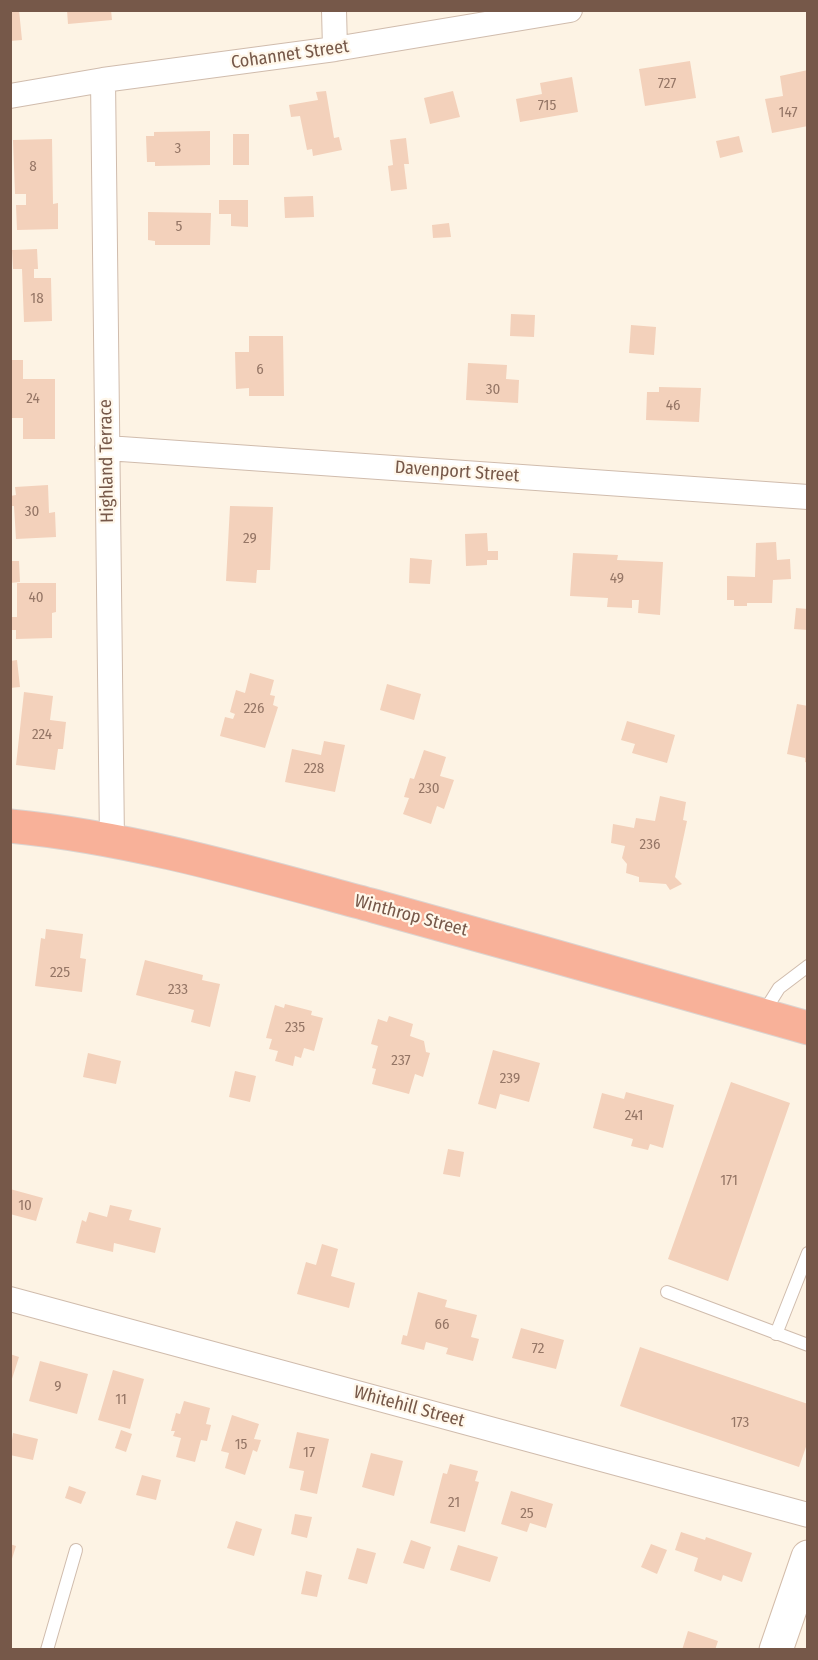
<!DOCTYPE html>
<html>
<head>
<meta charset="utf-8">
<style>
	body { margin:0 }
	#map { position:relative; width:818px; height:1660px; overflow:hidden; background:#fdf3e4; font-family:"Fira Sans Condensed",sans-serif }
	canvas { display:block }
	.frame { position:absolute; inset:0; border:12px solid #765849; pointer-events:none }
</style>
</head>
<body>
<div id="map">
<canvas width="818" height="1660"></canvas>
<div class="frame"></div>
</div>
<script>
const ctx = document.querySelector('canvas').getContext('2d');
ctx.lineJoin = 'round';
function fillPath(path, color) { ctx.fillStyle = color; ctx.fill(path, 'evenodd'); }
function trace(path, color, width, dash) { ctx.strokeStyle = color; ctx.lineWidth = width; ctx.lineCap = dash ? 'butt' : 'round'; ctx.setLineDash(dash || []); ctx.stroke(path); }
function write(font, color, halo, rows, align = 'center') {
  ctx.font = font + ' "Fira Sans Condensed",sans-serif'; ctx.lineWidth = 4.5; ctx.setLineDash([]); ctx.textBaseline = 'middle'; ctx.strokeStyle = halo; ctx.fillStyle = color; for (const [text, x, y, turn = 0] of rows) {
    ctx.save(); ctx.translate(x, y); ctx.rotate((+turn || 0) * Math.PI / 180); ctx.textAlign = isNaN(turn) ? turn : align; if (halo) ctx.strokeText(text, 0, 0); ctx.fillText(text, 0, 0); ctx.restore();
  }
}
fillPath(new Path2D(`
	M10,10h9l3,30 -12,1z
	M67,10h44l1,10 -44,4z
	M690,61l6,37 -51,8 -6,-37z
	M808,70v56l-36,7 -7,-34 18,-3 -3,-20z
	M572,77l6,35 -58,10 -4,-23 26,-5 -2,-11z
	M326,91l8,47 5,-1 3,13 -29,6 -1,-7 -5,1 -7,-34 -9,1 -2,-12 29,-5 -2,-8z
	M453,91l7,26 -30,7 -6,-26z
	M210,131v34l-55,1v-4h-8l-1,-26h8v-4z
	M233,134h16v31h-16z
	M739,136l4,16 -23,6 -4,-17z
	M406,138l3,26h-5l3,25 -16,2 -3,-25 5,-1 -3,-25z
	M52,139l1,65 5,-1v26l-41,1 -1,-25h10v-11h-11l-2,-54z
	M313,196l1,21 -29,1 -1,-21z
	M219,200h29v27l-17,-1v-12h-12z
	M148,212l63,1 -1,32h-55v-4l-7,-1z
	M449,223l2,14 -18,1 -1,-13z
	M37,249l1,20h-4v9h17l1,43 -28,1 -2,-53h-9l-1,-19z
	M511,314l24,1 -1,22 -24,-1z
	M631,325l25,2 -2,28 -25,-2z
	M249,336h34l1,60h-35v-8l-13,1 -1,-37h14z
	M10,360h13v19h32v60h-32v-21h-13z
	M468,363l39,2 -1,14 13,1 -1,23 -52,-3z
	M659,387l42,1 -2,34 -53,-2 1,-28h12z
	M48,485l1,28 6,-1 1,25 -40,2 -2,-33h-4v-10l6,-1 -1,-8z
	M230,506l43,1 -3,63h-13l-1,13 -30,-2z
	M487,533l1,18h10v9h-11v5l-21,1 -1,-32z
	M776,542l1,18 13,-1 1,20 -18,1 -1,23h-25v3h-13v-6h-7v-24l28,1 1,-34z
	M573,553l45,2 -1,5 46,2 -3,53 -22,-2 1,-13h-7v8l-25,-1 1,-9 -38,-2z
	M410,558l22,2 -2,24 -21,-1z
	M10,561h9l1,21 -10,1z
	M17,583h39v29l-4,1v25l-36,1v-9h-6v-13h7z
	M796,608l12,1v21l-14,-1z
	M17,660l3,27 -10,1v-27z
	M250,673l24,7 -4,15 5,1 -2,9 5,2 -13,41 -45,-12 5,-19 8,2 2,-5 -5,-2 6,-22 9,3z
	M387,684l34,10 -7,26 -34,-10z
	M24,692l29,4 -3,24 16,2 -3,27h-5l-3,21 -39,-5z
	M797,704l11,2v57l-3,-1v-4l-18,-4z
	M627,721l48,14 -8,28 -35,-10 3,-9 -14,-4z
	M324,741l21,4 -10,47 -50,-10 7,-33 29,6z
	M424,750l22,7 -6,19 14,4 -10,29 -7,-3 -6,18 -28,-10 6,-16 -5,-1 6,-19 4,1z
	M660,796l26,6 -3,18 4,1 -12,56 7,7 -12,6 -4,-6 -27,-2v-5l-13,-4 1,-9 -5,-6 3,-12 -14,-3 2,-19 21,4 2,-10 19,3z
	M46,929l37,5 -3,24 6,1 -4,33 -47,-6 6,-48 4,1z
	M145,960l58,15 -1,5 18,4 -10,43 -19,-5 3,-12 -58,-15z
	M285,1004l27,7 -1,4 12,3 -9,33 -10,-3 -3,10 -6,-2 -2,10 -18,-5 3,-10 -9,-2 3,-10 -6,-1 9,-33 9,3z
	M389,1016l24,8 -3,12 14,5 2,11 4,1 -7,24 -8,-3 -6,20 -37,-10 4,-15 -4,-1 6,-22 -7,-2 7,-25 9,3z
	M493,1050l47,13 -11,39 -29,-8 -4,15 -18,-5z
	M88,1053l33,8 -5,23 -33,-7z
	M235,1071l21,5 -6,26 -21,-5z
	M731,1082l59,21 -62,178 -60,-22z
	M626,1092l48,13 -11,43 -13,-4 -2,6 -17,-4 2,-7 -40,-11 9,-35 22,6z
	M448,1149l16,3 -4,25 -17,-3z
	M10,1189l33,9 -7,23 -26,-7z
	M110,1205l22,5 -3,10 32,8 -6,25 -41,-10 -1,9 -37,-9 6,-23 4,2 3,-10 18,5z
	M322,1244l16,5 -7,27 24,7 -6,25 -52,-14 9,-32 10,3z
	M418,1292l29,8 -2,7 32,8 -6,22 8,2 -6,22 -27,-7 2,-6 -22,-6 -2,8 -23,-6 2,-9 4,1z
	M521,1328l43,12 -8,29 -44,-11z
	M640,1347l168,57v37l-9,26 -179,-61z
	M10,1354l9,3 -8,25h-1z
	M40,1361l48,13 -11,40 -48,-13z
	M113,1370l31,9 -14,50 -32,-9z
	M184,1401l26,7 -4,16 5,1 -4,16 -6,-1 -6,22 -19,-5 5,-19 -8,-2 2,-5h-4l5,-18 4,1z
	M232,1415l27,9 -5,15 7,1 -4,12 -4,-2 -8,25 -20,-7 4,-15 -8,-2z
	M121,1430l11,4 -6,18 -11,-4z
	M297,1432l32,7 -12,55 -17,-4 4,-19 -15,-3z
	M13,1433l25,6 -5,21 -23,-5z
	M371,1453l32,8 -9,35 -32,-9z
	M450,1464l28,7 -3,10 4,1 -14,50 -35,-9 13,-50 4,1z
	M142,1475l19,5 -5,20 -20,-5z
	M69,1486l17,6 -5,12 -16,-6z
	M511,1491l42,13 -7,24 -16,-5 -3,9 -26,-8z
	M295,1514l17,3 -5,21 -16,-4z
	M236,1521l26,8 -8,27 -27,-8z
	M681,1532l24,8 1,-3 46,16 -10,29 -19,-7 -2,6 -27,-10 4,-13 -23,-8z
	M411,1540l20,7 -7,22 -21,-6z
	M10,1544l6,2 -5,16h-1z
	M651,1544l16,6 -10,24 -16,-7z
	M458,1545l40,12 -8,25 -40,-12z
	M357,1548l19,5 -9,31 -19,-5z
	M306,1571l16,4 -5,22 -16,-3z
	M688,1631l30,10 -3,9h-33z`), '#f3d1bb');
const lane = new Path2D(`
	M764,1012l15,-24 29,-22
	M667,1292l141,53
	M776,1334l32,-81
	M47,1650l29,-100`);
const street = new Path2D(`
	M334,10l1,39
	M103,80l9,762
	M10,96l93,-16 232,-31 235,-39
	M107,448l701,49
	M10,1299l798,216`);
const secondary = new Path2D(`
	M776,1650l32,-93`);
const highway = new Path2D(`
	M10,826c124,12 245,48 364,80 145,40 289,80 434,122`);
trace(lane, '#d0bcad', 14);
trace(street, '#d0bcad', 26);
trace(secondary, '#d3bcaa', 35);
trace(highway, '#dbd4d0', 35);
trace(lane, '#fff', 12);
trace(street, '#fff', 24);
trace(secondary, '#fff', 33);
trace(highway, '#f8b199', 33);
write('15px', '#957666', null, [
	["727",667,84],
	["715",547,106],
	["147",788,113],
	["3",178,149],
	["8",33,167],
	["5",179,227],
	["18",37,299],
	["6",260,370],
	["30",493,390],
	["24",33,399],
	["46",673,406],
	["30",32,512],
	["29",250,539],
	["49",617,579],
	["40",36,598],
	["226",254,709],
	["224",42,735],
	["228",314,769],
	["230",429,789],
	["236",650,845],
	["225",60,973],
	["233",178,990],
	["235",295,1028],
	["237",401,1061],
	["239",510,1079],
	["241",634,1116],
	["171",729,1181],
	["10",25,1206],
	["66",442,1325],
	["72",538,1349],
	["9",58,1387],
	["11",121,1400],
	["173",740,1423],
	["15",241,1445],
	["17",309,1453],
	["21",454,1503],
	["25",527,1514]
]);
write('18px', '#765849', '#fff7ea', [
	["Cohannet Street",290,55,-8],
	["Highland Terrace",107,461,-91],
	["Davenport Street",457,472,4],
	["Winthrop Street",411,916,15],
	["Whitehill Street",409,1407,15]
]);
</script>
</body>
</html>
